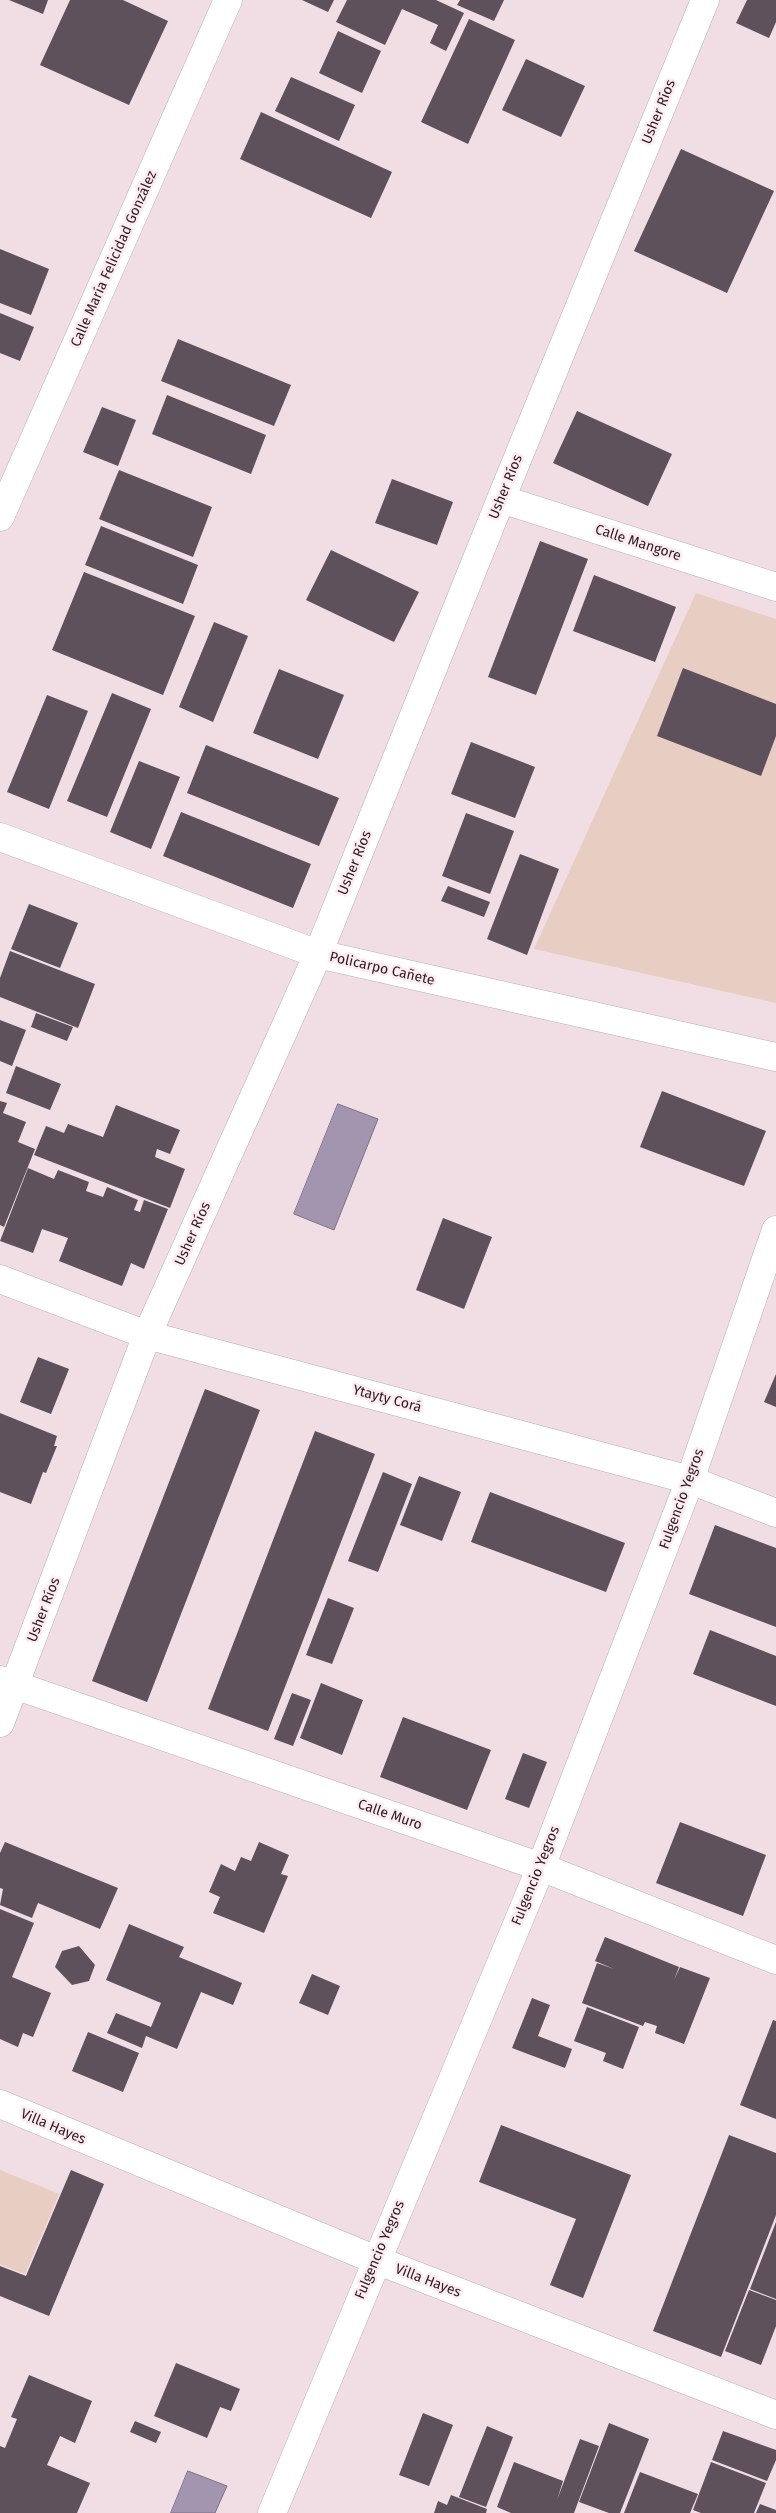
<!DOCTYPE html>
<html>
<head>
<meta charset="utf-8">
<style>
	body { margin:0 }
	canvas { display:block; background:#f1dde4 }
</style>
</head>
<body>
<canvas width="776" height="2513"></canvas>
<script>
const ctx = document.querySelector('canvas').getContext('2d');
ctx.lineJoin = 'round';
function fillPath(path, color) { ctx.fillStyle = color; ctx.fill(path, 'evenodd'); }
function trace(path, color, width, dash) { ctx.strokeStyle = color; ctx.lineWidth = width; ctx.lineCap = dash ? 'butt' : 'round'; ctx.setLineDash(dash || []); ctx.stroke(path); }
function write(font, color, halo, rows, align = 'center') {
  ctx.font = font + ' "Fira Sans",sans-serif'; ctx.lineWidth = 5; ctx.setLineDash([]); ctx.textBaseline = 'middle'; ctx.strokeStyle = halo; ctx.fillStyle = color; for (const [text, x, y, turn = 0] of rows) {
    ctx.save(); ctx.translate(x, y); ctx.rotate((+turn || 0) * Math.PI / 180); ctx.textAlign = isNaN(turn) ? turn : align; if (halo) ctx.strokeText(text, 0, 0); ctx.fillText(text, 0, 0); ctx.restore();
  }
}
fillPath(new Path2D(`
	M696,593l80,26v384l-242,-54z
	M0,2170l59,24 -34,80 -25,-10z`), '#e7cdc2');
const water = new Path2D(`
	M338,1104l40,15 -44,111 -40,-16z
	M188,2471l39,15 -12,27h-44z`);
fillPath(water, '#a395b0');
trace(water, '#7e7285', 1);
fillPath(new Path2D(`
	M9,0h39l-5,14z
	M70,0h53l45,21 -39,84 -89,-40z
	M302,0h32l-6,12z
	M347,0h89l28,13 -18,38 -16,-8 8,-18 -36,-16 -17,36 -49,-23z
	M460,0h44l-10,21 -37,-16z
	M747,0h29v22l-7,16 -33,-15z
	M469,19l46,21 -47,104 -47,-22z
	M338,31l43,20 -19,42 -43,-20z
	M526,59l59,27 -24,51 -59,-27z
	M291,77l64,28 -16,36 -64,-30z
	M261,112l131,60 -21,46 -131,-59z
	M681,149l93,42 -47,102 -93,-42z
	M0,249l49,20 -18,46 -31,-12z
	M0,313l34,14 -14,34 -20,-8z
	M178,339l113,46 -17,41 -113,-45z
	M167,395l99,40 -15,39 -99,-40z
	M102,407l34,13 -18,46 -35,-14z
	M577,411l95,43 -24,52 -95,-43z
	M119,470l93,37 -19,50 -94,-38z
	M392,479l61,23 -16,43 -62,-22z
	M101,526l97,39 -15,39 -98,-39z
	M540,541l48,18 -52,136 -48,-18z
	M331,550l88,42 -25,50 -88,-42z
	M84,572l111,44 -32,79 -111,-45z
	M594,575l82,32 -21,55 -82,-31z
	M214,622l34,14 -35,86 -34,-15z
	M683,668l93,36v32l-15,40 -104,-40z
	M279,669l65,26 -26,64 -65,-26z
	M112,693l39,16 -44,108 -40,-16z
	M47,695l41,16 -39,98 -42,-17z
	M471,742l64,25 -20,51 -64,-24z
	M206,745l133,53 -20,48 -132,-53z
	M139,761l41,16 -29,72 -41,-17z
	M181,812l130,52 -18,44 -130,-52z
	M466,813l48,18 -24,63 -48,-18z
	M520,854l39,15 -32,86 -40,-16z
	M448,886l42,16 -6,15 -43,-16z
	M29,904l49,19 -18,45 -49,-19z
	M10,951l85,33 -17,44 -78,-31v-19z
	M36,1013l37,14 -6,14 -36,-14z
	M0,1020l26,10 -14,36 -12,-5z
	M16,1066l45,18 -11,26 -44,-17z
	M662,1091l104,40 -22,55 -104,-39z
	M0,1101l7,2 -4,10 23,9 -8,20 17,7 -31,78 -4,-2v-90l16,6 -16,-6z
	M116,1105l64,25 -10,24 -13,-5 -2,8 30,12 -15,39 -136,-53 12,-29 18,7 4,-9 35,13z
	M28,1168l26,11 4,-9 31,12 -3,9 17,6 4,-10 31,13 -4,10 6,2 4,-12 24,9 -24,60 -13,-6 -9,23 -63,-25 9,-23 -26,-9 -9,24 -33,-12z
	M443,1218l49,19 -28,72 -48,-19z
	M38,1357l31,12 -18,45 -31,-12z
	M776,1374v33l-12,-5z
	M205,1389l55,21 -113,292 -55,-21z
	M0,1413l57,23 -3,10h3l-11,27 -3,-1 -12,32 -31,-12z
	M315,1431l60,23 -107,277 -60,-22z
	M383,1472l29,12 -34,88 -30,-11z
	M419,1476l42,16 -19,49 -42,-16z
	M490,1492l135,51 -19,49 -135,-50z
	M715,1525l61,23v79l-87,-33z
	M328,1598l26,10 -22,56 -26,-9z
	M710,1630l66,26v50l-83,-32z
	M321,1683l42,17 -21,55 -42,-17z
	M292,1693l19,7 -18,46 -19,-7z
	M403,1717l88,33 -24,60 -87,-33z
	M523,1753l24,9 -18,46 -24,-9z
	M680,1822l86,33 -23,61 -87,-33z
	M5,1842l113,46 -18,41 -62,-26 -6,15 -32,-13 3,-16 -3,-1v-35z
	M259,1842l30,13 -8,19 7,2 -24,57 -51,-20 7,-16 -11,-5 12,-28 14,7 6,-14 10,4z
	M0,1909l34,14 -22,54 39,16 -18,44 -10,-4 -5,14 -18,-8z
	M129,1924l55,23 -5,10 63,26 -9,22 -32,-13 -24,57 -31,-13 -4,12 -35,-15 9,-20 35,14 10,-24 -55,-23z
	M605,1937l74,30 -5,13 6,-13 30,11 -26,66 -29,-11 2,-7 -12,-4 -2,4 -61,-23 15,-40 17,6 -19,-8z
	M79,1946l16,19 -6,16 -17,4 -17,-18 7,-16z
	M312,1974l28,12 -12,29 -29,-12z
	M532,1998l18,7 -12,31 34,13 -7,19 -53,-20z
	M587,2007l52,20 -16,42 -20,-8 3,-8 -32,-12z
	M773,2020l3,1v98l-36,-14z
	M88,2032l51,21 -16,39 -51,-21z
	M501,2125l130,50 -48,123 -33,-13 26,-66 -97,-37z
	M729,2135l47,18v62l-55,142 -68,-26z
	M71,2170l33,14 -55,132 -49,-20v-30l26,10z
	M776,2222v77l-26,-10z
	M749,2290l27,10v26l-15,39 -36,-14z
	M176,2363l64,26 -9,22 -11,-4 -13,31 -53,-22z
	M29,2375l63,26 -17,42 -15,-7 -13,29 43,18 -13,30h-77v-67l5,2 12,-29 -6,-2z
	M423,2413l30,12 -24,61 -30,-11z
	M135,2421l26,11 -5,11 -26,-11z
	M609,2423l40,16 -29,74h-11l-30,-11z
	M487,2426l26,11 -27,70 -27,-10z
	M723,2431l53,19v10l-9,21 -55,-21z
	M580,2439l19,7 -25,67h-63l-14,-6 17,-45 49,19 -6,19z
	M711,2462l55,21 -12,30h-53l-8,-3z
	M640,2472l58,22 -8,19h-66z
	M451,2495l36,14 -1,4h-52l4,-12 9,4z
	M760,2504l16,6v3h-20z`), '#5e515c');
const minor = new Path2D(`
	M501,499l275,88
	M0,517l228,-517
	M0,837l318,117 458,103
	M0,1279l147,56 543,145 86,33
	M0,1680l541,187 235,93
	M0,1723l147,-388 171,-381 183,-455 204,-499
	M0,2104l376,156 400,155`);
const tertiary = new Path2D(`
	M272,2513l269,-646 149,-387 86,-250`);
trace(minor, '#bfacb2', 29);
trace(tertiary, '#bfacb2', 29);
trace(minor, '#fff', 28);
trace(tertiary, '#fff', 28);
write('14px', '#261f21', '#ffeaf1', [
	["Usher Ríos",659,112,-68],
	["Calle María Felicidad González",114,259,-66],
	["Usher Ríos",506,487,-68],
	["Calle Mangore",638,543,18],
	["Usher Ríos",355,863,-68],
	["Policarpo Cañete",382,969,13],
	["Usher Ríos",193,1234,-66],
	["Ytayty Corá",387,1399,15],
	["Fulgencio Yegros",682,1499,-70],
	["Usher Ríos",44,1610,-69],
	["Calle Muro",390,1815,19],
	["Fulgencio Yegros",536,1876,-68],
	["Villa Hayes",53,2127,23],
	["Fulgencio Yegros",380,2250,-67],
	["Villa Hayes",428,2281,21]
]);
</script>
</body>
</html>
